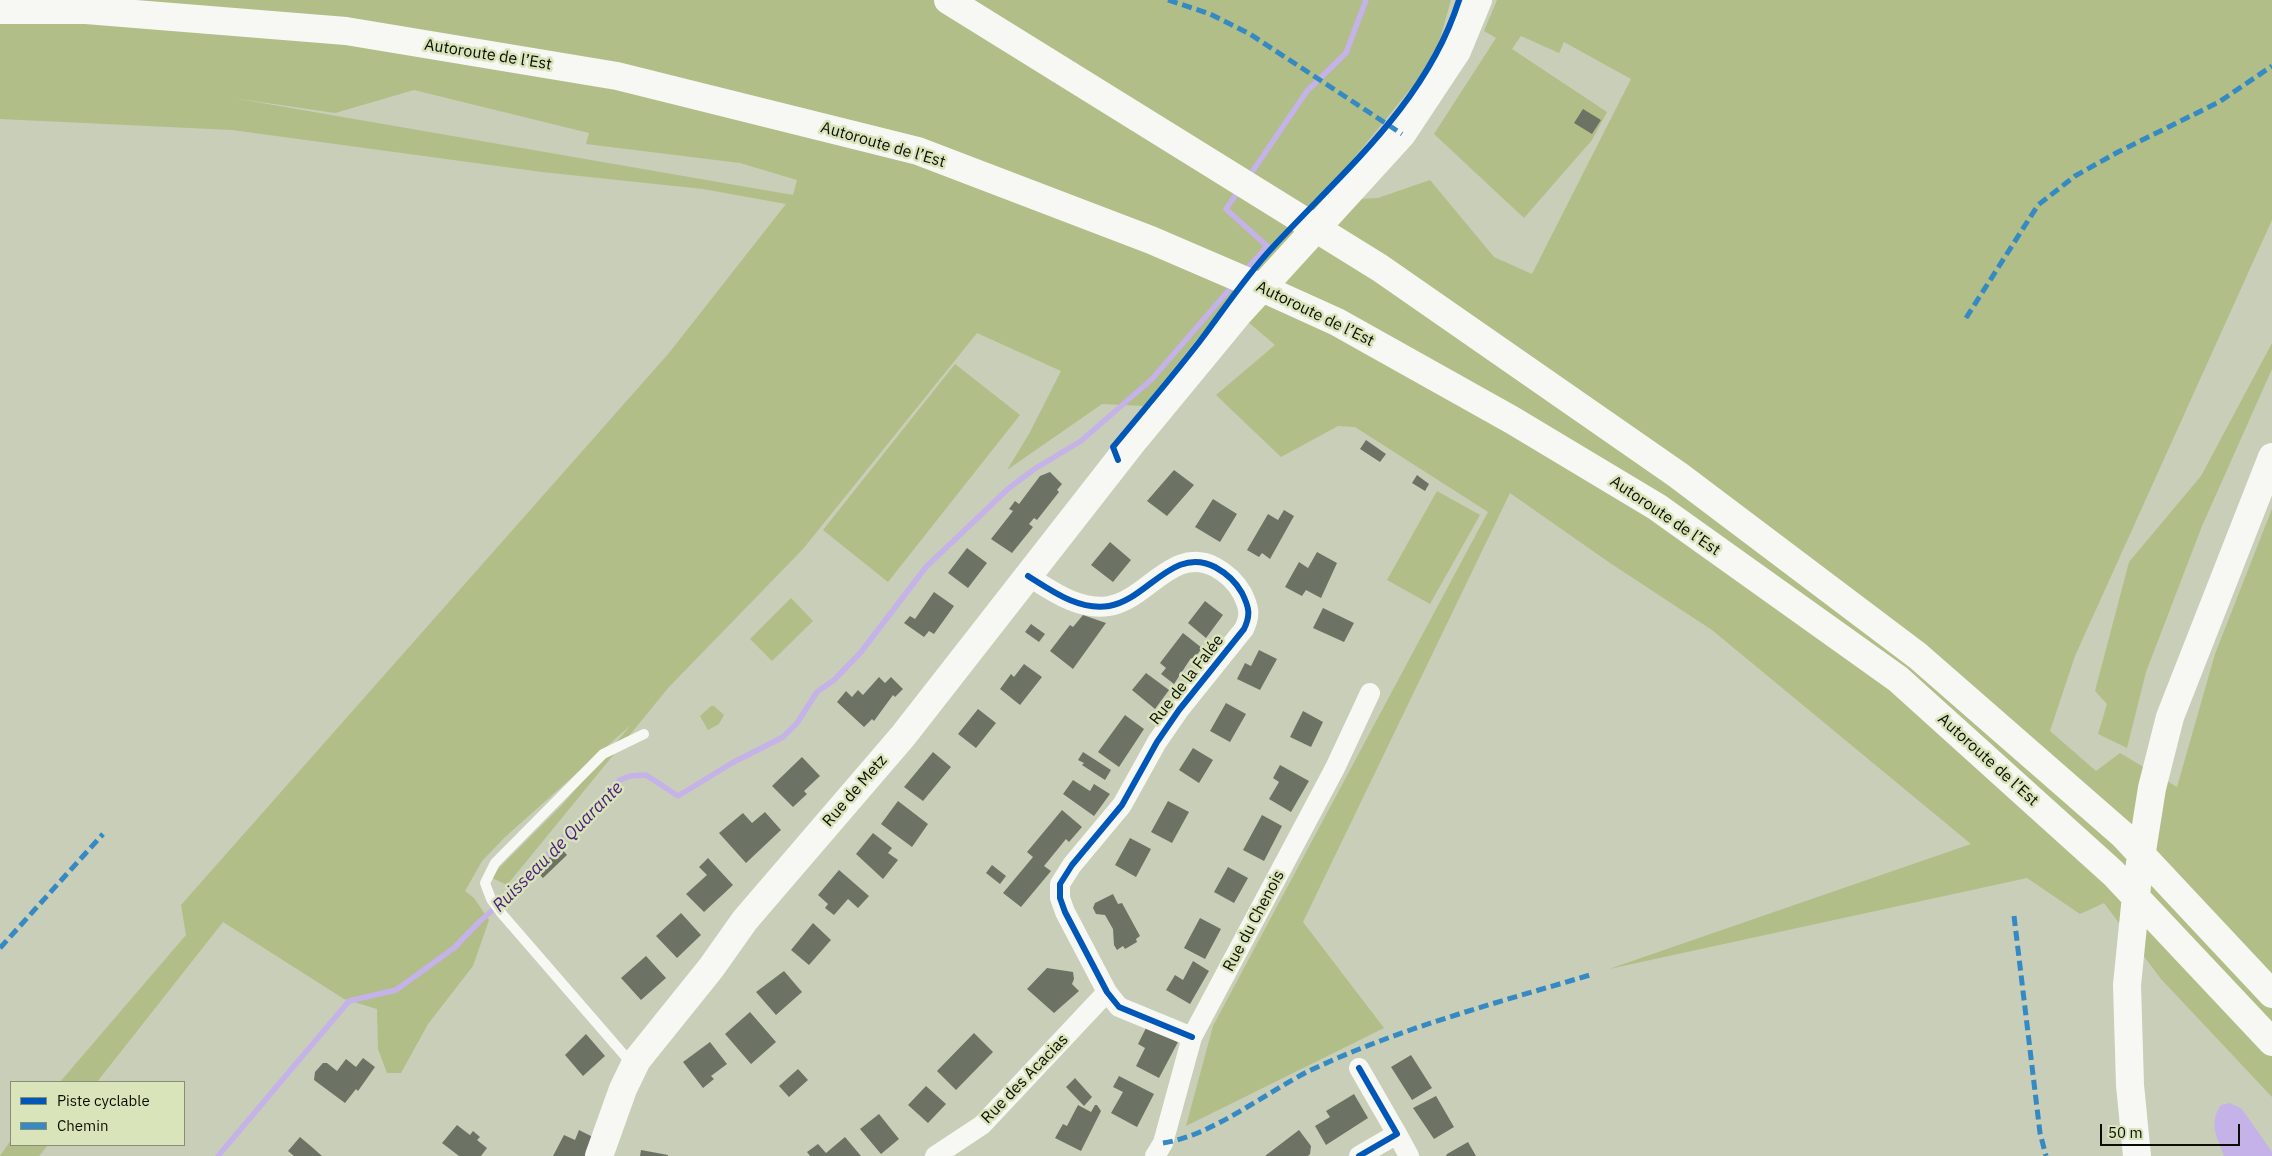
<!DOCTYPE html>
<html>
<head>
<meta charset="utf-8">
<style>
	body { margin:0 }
	#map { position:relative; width:2272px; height:1156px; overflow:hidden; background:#c8ceb7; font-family:"IBM Plex Sans",sans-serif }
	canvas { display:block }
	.legend { position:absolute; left:10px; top:1081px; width:175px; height:65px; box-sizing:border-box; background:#d9e4bb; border:1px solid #878e71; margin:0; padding:6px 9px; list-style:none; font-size:15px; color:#0b0e02 }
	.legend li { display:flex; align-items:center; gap:10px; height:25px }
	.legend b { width:25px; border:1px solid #878e71 }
	.scale { position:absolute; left:2100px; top:1124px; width:140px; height:22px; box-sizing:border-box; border:2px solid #0b0e02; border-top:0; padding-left:6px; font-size:15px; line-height:18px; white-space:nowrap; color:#0b0e02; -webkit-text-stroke:4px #d9e4bb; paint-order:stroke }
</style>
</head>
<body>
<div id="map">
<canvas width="2272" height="1156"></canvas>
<ul class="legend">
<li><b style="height:6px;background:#0057b8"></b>Piste cyclable</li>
<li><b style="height:6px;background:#358ac4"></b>Chemin</li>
</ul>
<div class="scale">50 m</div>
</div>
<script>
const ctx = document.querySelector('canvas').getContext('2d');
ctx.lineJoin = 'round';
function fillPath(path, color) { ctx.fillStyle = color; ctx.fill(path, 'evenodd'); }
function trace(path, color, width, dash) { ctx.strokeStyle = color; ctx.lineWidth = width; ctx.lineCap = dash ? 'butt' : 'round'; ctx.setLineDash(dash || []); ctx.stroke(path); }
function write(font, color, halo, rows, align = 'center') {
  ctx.font = font + ' "IBM Plex Sans",sans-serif'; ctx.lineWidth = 5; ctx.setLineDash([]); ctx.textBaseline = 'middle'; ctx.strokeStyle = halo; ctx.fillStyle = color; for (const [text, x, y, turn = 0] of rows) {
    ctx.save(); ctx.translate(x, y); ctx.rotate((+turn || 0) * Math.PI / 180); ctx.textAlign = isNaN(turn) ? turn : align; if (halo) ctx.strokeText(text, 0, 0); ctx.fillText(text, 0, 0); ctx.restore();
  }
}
fillPath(new Path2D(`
	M0,0h1451l-17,60 -115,141 59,-3 52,-18 64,77 38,17 99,-195 -67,-37 -5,11 -38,-17 -9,13 95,63 -15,28 -68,78 -90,-84 62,-96 -12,-7 13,-31h775v220l-197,436 -25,75 46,40 24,-18 57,34 38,-133 57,-145v588l-111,-118 -57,-76 -24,11 -53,-36 -418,91 362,-125 -259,-214 -102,-67 -100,-70 -207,429 81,106 -198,98 27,-100 275,-514 -133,-85 -17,-1 -57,31 -65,-62 59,-50 -49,-42 -82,103 -42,-2 -95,66 22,-36 32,-63 -84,-38 -174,216 -134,138 -162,198 -17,-8 73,-73 68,-79 -126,112 -23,24 -17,30 9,7 15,22 -16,46 -45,58 -27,49h-14l-9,-24 -1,-40 -33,-10 -121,-77 -126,160h-37l126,-147 -5,-30 488,-552 117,-149 -83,-15 -161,-17 -310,-42 -232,-11zM414,90l175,43 -3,11 154,19 57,17 -4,15 -560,-97 102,15z
	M2272,343v26l-70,157 -56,146 -19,76 -29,-14 9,-30 -12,-13 34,-129 72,-86z
	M955,364l65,51 -132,167 -65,-52z
	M1437,491l43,24 -50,89 -43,-24z
	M791,598l22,23 -41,40 -22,-22z
	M711,706h3l10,9 -5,9 -11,6 -8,-14z
	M11,1140v5h37l-9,11h-39z`), '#b1be88');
fillPath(new Path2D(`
	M2230,1103l12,6 30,43v4h-48c-7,-21 -16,-31 -3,-51z`), '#c5b2e8');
trace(new Path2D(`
	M1248,178l59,-87 39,-38 20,-53
	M1239,190l-13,19 41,37 -23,26
	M218,1156l131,-155 47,-11 58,-42 26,-27 35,-30 46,-51 29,-24 19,-26 11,-10 10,-4 16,-1 32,21 54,-33 51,-26 14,-14 20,-31 17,-12 27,-28 65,-85 83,-79 27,-20 45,-27 71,-62 83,-96`), '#c5b2e8', 5.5);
fillPath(new Path2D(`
	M1583,109l18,11 -9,14 -18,-11z
	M1366,440l20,14 -6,8 -20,-13z
	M1174,470l20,15 -27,31 -20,-15z
	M1050,472l12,12 -5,6 2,2 -22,28 -3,-2 -5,6 4,3 -21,26 -21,-14 22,-28 -4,-2 6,-8 4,3 21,-28z
	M1417,475l12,9 -4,7 -13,-8z
	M1213,499l24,15 -17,28 -25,-15z
	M1284,510l10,6 -24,43 -8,-6 -3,4 -12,-7 21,-36 10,6z
	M1110,542l21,18 -18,22 -22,-17z
	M967,548l20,15 -19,25 -20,-15z
	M1317,552l20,11 -16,35 -15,-8 -4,6 -17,-9 14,-25 9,6z
	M934,592l20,14 -20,28 -5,-3 -5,6 -20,-14 6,-7 5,3z
	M1205,601l18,14 -17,23 -18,-15z
	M1323,608l31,15 -10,19 -31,-14z
	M1083,615l23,8 -33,46 -23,-18 20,-26 3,2z
	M1031,624l14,10 -6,8 -14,-10z
	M1183,633l19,15 -9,12 -2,-2 -17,26 -13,-10 5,-6 -6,-5z
	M1259,650l18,9 -17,31 -23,-11 8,-16 6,3z
	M1024,664l18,13 -22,28 -20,-16 11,-15 3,3z
	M1146,673l23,17 -14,19 -23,-19z
	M879,677l6,6 6,-6 12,12 -8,8 -2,-2 -19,26 -2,-2 -8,8 -27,-25 9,-11 6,6 6,-7 5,5z
	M1226,703l20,11 -16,28 -20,-11z
	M978,709l18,14 -20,25 -18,-14z
	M1303,711l20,11 -12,25 -21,-10z
	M1125,715l19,14 -25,38 -21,-15z
	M1193,748l20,12 -14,23 -20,-13z
	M933,752l18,15 -28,34 -19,-14z
	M1083,752l28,18 -6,10 -23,-15 2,-2 -6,-3z
	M802,757l18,19 -16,15 3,3 -14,13 -21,-21z
	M1280,765l29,16 -18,31 -22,-13 10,-17 -6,-4z
	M1073,780l17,11 4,-7 16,10 -16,22 -31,-22z
	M898,801l30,23 -16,23 -31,-23z
	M1168,801l21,11 -17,31 -21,-11z
	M1062,810l20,17 -13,15 -3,-3 -22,27 7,5 -30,36 -18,-14 30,-36 -6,-5z
	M765,812l16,18 -35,33 -27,-30 24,-20 9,10z
	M1262,815l20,11 -18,35 -21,-11z
	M873,833l19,15 -4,5 10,7 -15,19 -27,-25z
	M1130,838l21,11 -15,28 -21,-12z
	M560,847l7,8 -24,23 -7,-7z
	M708,858l25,27 -29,27 -18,-18 21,-19 -8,-8z
	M992,865l14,11 -6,8 -14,-11z
	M1228,867l20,11 -14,25 -20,-11z
	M839,870l30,26 -11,12 -10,-9 -14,16 -9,-7 3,-4 -10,-9z
	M1113,894l5,10 4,-1 18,33 -4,3 1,3 -12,7 -2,-3 -6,4 -3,-5 -1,-16 -8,-14 -9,-1 -3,-6 2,-5z
	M681,913l20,22 -24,23 -21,-22z
	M1200,918l21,11 -16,30 -21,-11z
	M813,923l18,17 -22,25 -18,-15z
	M646,956l20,22 -25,22 -20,-22z
	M1193,961l16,10 -19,33 -24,-14 9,-15 8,5z
	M1047,968l26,4 1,7 -2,5 7,7 -25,22 -27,-24z
	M784,971l18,21 -26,23 -20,-23z
	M750,1012l26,30 -25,22 -26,-30z
	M1147,1026l31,16 -19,36 -23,-12 9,-18 -7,-4z
	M974,1033l19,19 -37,38 -19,-19z
	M586,1034l19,22 -22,20 -18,-21z
	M710,1042l17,22 -16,12 3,3 -11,9 -20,-26z
	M1411,1055l21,33 -20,12 -21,-33z
	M363,1058l12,9 -17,24 -2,-2 -11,14 -31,-23 1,-8 8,-9h4l10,8 9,-12 10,8z
	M798,1069l10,11 -19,17 -10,-11z
	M1119,1076l35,18 -17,33 -26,-14 12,-21 -10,-5z
	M1075,1078l17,19 -8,9 -18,-19z
	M926,1086l20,18 -18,19 -20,-18z
	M1354,1094l14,24 -42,27 -11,-19 15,-9 -4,-6z
	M1436,1096l18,31 -20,12 -21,-31z
	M1078,1105l13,7 4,-7h2l4,6 -20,40 -26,-13 8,-14 4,2z
	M879,1114l20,25 -18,15 -21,-25z
	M457,1125l13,10 3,-4 7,6 -3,3 10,8 -6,8h-22l-17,-13z
	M579,1130l14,7 -8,19h-32l11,-21 11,5z
	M1299,1130l12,16 -1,8 -2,2h-43z
	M300,1137l13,11 9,8h-28l-6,-5z
	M845,1137l16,19h-51l-3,-4 11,-8 8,9z
	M1468,1142l8,14h-30l1,-2z
	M641,1150l27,5v1h-28z`), '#6d7364');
trace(new Path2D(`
	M632,1064l-130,-150 -11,-15 -6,-16 10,-20 108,-109 41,-20`), '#f7f8f4', 10);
trace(new Path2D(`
	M1028,576c24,15 51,35 81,30 38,-6 64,-61 106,-39 11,6 21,15 27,26 7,14 9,22 2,36l-65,81 -22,32 -35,63 -50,60 -12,19v14l5,14 42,80 12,15 73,30
	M1359,1068l38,66 -38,22
	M1397,1134l12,22
	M935,1156l47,-31 125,-133
	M1155,1156l8,-13 29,-106 143,-269 35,-75`), '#f7f8f4', 20);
trace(new Path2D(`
	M599,1156l24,-67 14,-29 74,-92 34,-48 158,-184 232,-297 103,-125 164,-180 55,-83 21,-51`), '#f7f8f4', 28);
trace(new Path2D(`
	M948,0l432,268 298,207 240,181 205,179 149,159
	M0,10h86l260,21 271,45 301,75 233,89 100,43 86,39 175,98 145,87 241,172 215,194 159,169
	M2137,1156l-7,-71 -3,-100 11,-109 14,-88 18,-71 102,-260`), '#f7f8f4', 28);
trace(new Path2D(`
	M1168,0l42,14 40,20 152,100
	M1966,318l72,-113 37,-29 43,-24 101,-50 53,-36
	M2014,916l26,217 6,23
	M0,948l103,-114
	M1163,1143c49,-7 103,-51 148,-73 89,-42 185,-67 279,-95`), '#358ac4', 5, [10, 5]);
trace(new Path2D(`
	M1118,460l-5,-13c29,-35 59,-70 87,-106 23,-30 45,-64 72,-93 71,-77 154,-144 187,-248
	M1028,576c24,15 51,35 81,30 38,-6 64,-61 106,-39 11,6 21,15 27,26 7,14 9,22 2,36l-65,81 -22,32 -35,63 -50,60 -12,19v14l5,14 42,80 12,15 73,30
	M1359,1068l38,66 -38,22`), '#0057b8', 6);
write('16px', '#0b0e02', '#d9e4bb', [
	["Autoroute de l’Est",488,55,9],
	["Autoroute de l’Est",883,145,16],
	["Autoroute de l’Est",1315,314,26],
	["Autoroute de l’Est",1665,516,34],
	["Rue de la Falée",1187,680,-52],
	["Autoroute de l’Est",1988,760,42],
	["Rue de Metz",855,791,-49],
	["Rue du Chenois",1254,921,-62],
	["Rue des Acacias",1025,1079,-46]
]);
write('italic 18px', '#4a1c7f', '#d9e4bb', [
	["Ruisseau de Quarante",558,847,-45]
]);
</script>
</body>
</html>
